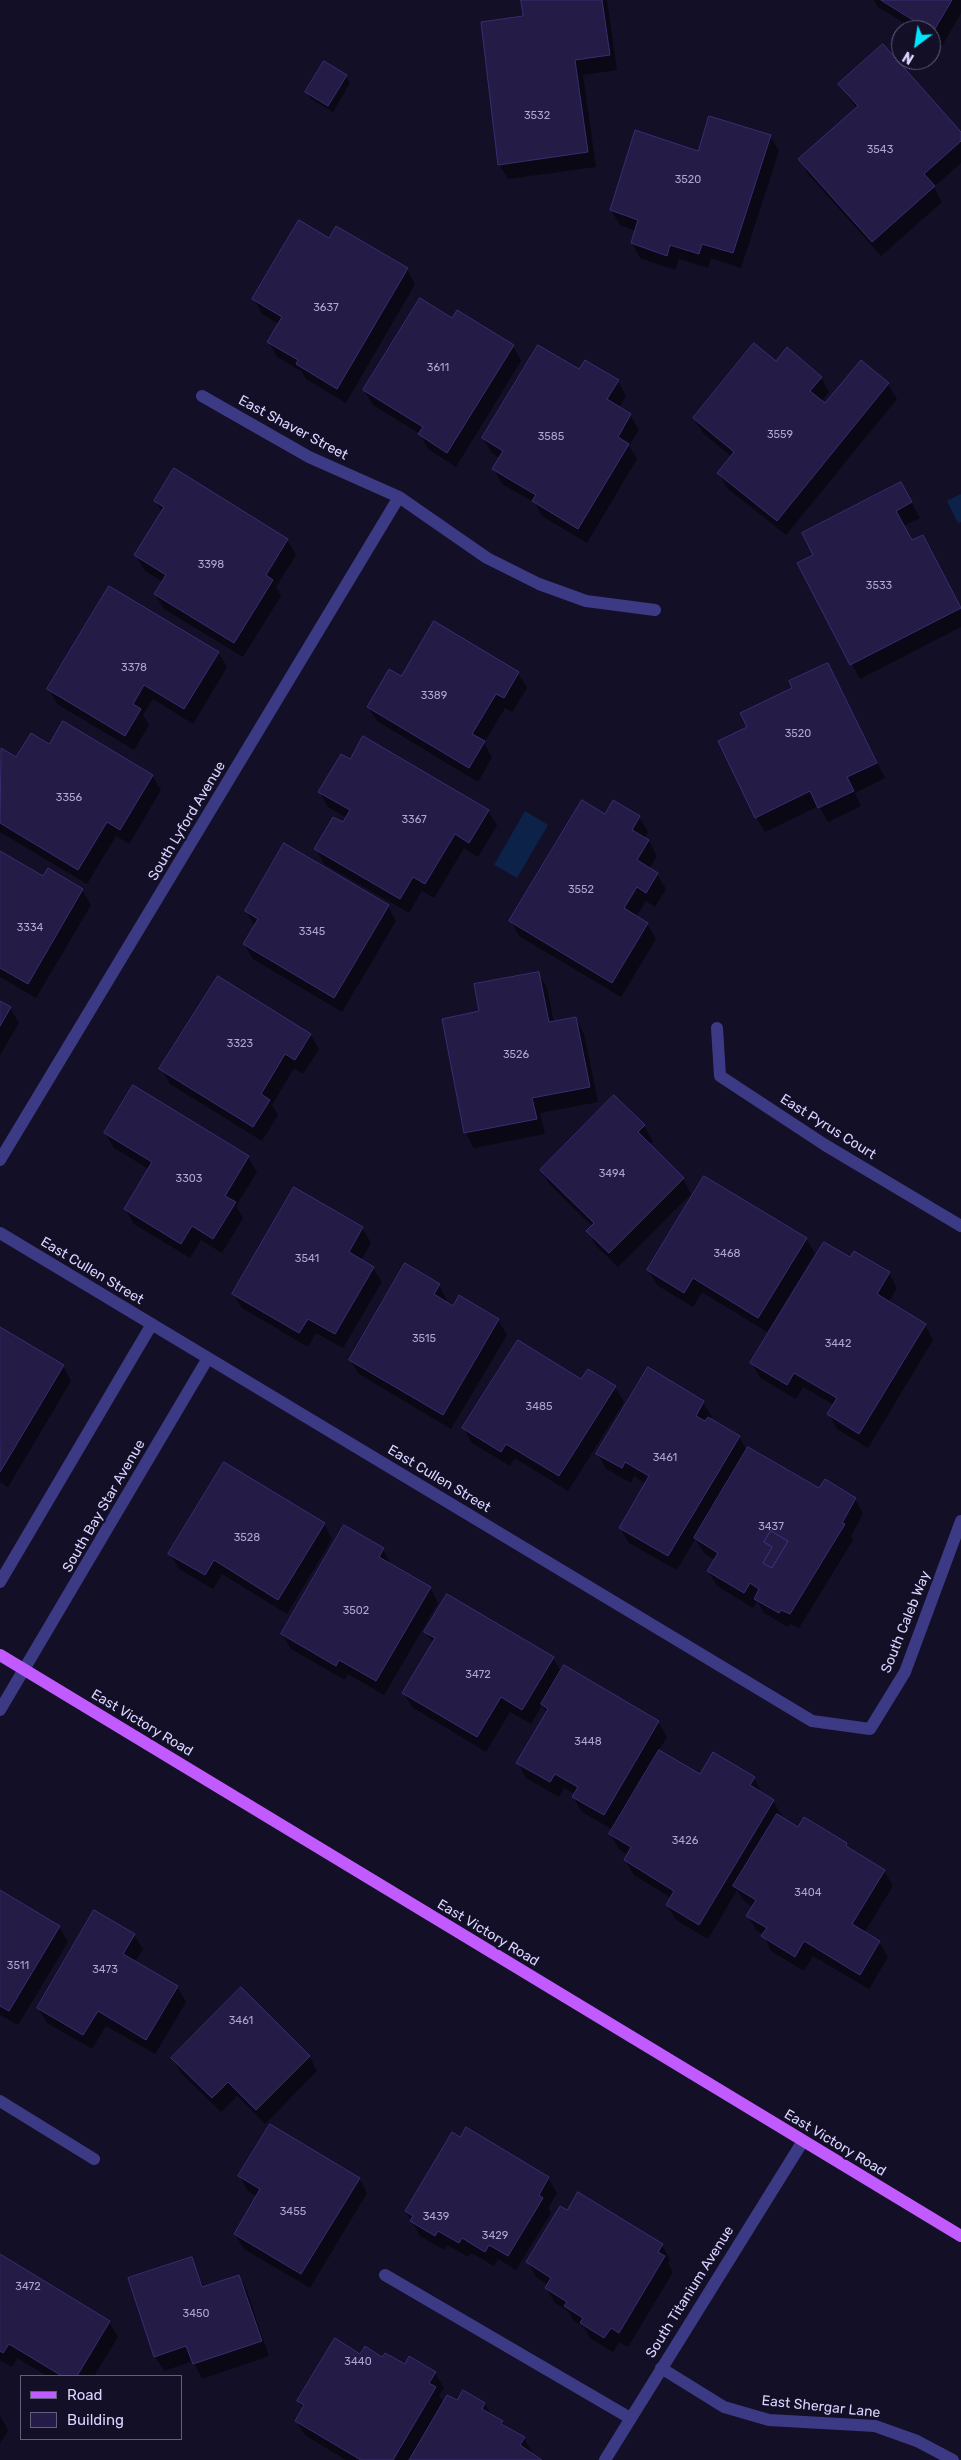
<!DOCTYPE html>
<html>
<head>
<meta charset="utf-8">
<style>
	body { margin:0 }
	#map { position:relative; width:961px; height:2460px; overflow:hidden; background:#130f26; font-family:Rubik,sans-serif }
	canvas { display:block }
	.legend { position:absolute; left:20px; top:2375px; width:162px; height:65px; box-sizing:border-box; background:#130f26; border:1px solid #625e7d; margin:0; padding:6px 9px; list-style:none; font-size:15px; color:#d9d4ff }
	.legend li { display:flex; align-items:center; gap:10px; height:25px }
	.legend b { width:25px; border:1px solid #625e7d }
	.north { position:absolute; left:891px; top:20px; width:50px; height:50px; box-sizing:border-box; background:#130f26; border:1px solid #625e7d; border-radius:50%; rotate:211deg; font-size:14px; font-weight:700; line-height:20px; text-align:center; color:#d9d4ff }
	.north::after { content:''; display:block; margin:auto; width:18px; height:22px; background:#00e5ff; clip-path:polygon(50% 0,100% 100%,50% 72%,0 100%) }
</style>
</head>
<body>
<div id="map">
<canvas width="961" height="2460"></canvas>
<ul class="legend">
<li><b style="height:6px;background:#c25bff"></b>Road</li>
<li><b style="height:14px;background:#241b47"></b>Building</li>
</ul>
<div class="north">N</div>
</div>
<script>
const ctx = document.querySelector('canvas').getContext('2d');
ctx.lineJoin = 'round';
function fillPath(path, color) { ctx.fillStyle = color; ctx.fill(path, 'evenodd'); }
function trace(path, color, width, dash) { ctx.strokeStyle = color; ctx.lineWidth = width; ctx.lineCap = dash ? 'butt' : 'round'; ctx.setLineDash(dash || []); ctx.stroke(path); }
function write(font, color, halo, rows, align = 'center') {
  ctx.font = font + ' Rubik,sans-serif'; ctx.lineWidth = 5; ctx.setLineDash([]); ctx.textBaseline = 'middle'; ctx.strokeStyle = halo; ctx.fillStyle = color; for (const [text, x, y, turn = 0] of rows) {
    ctx.save(); ctx.translate(x, y); ctx.rotate((+turn || 0) * Math.PI / 180); ctx.textAlign = isNaN(turn) ? turn : align; if (halo) ctx.strokeText(text, 0, 0); ctx.fillText(text, 0, 0); ctx.restore();
  }
}
fillPath(new Path2D(`
	M961,494v28l-3,1 -11,-22z
	M525,811l23,14 -31,53 -23,-13z`), '#0c2248');
fillPath(new Path2D(`
	M523,0h84l10,70 -34,5 13,92 -88,12 -9,-15 26,-147z
	M874,0h87v13l-19,33 -11,-7v-9h-15l-38,-23z
	M346,76l4,7 -17,29 -22,-13 -4,-7z
	M839,84l122,50v29l-27,24 8,15 -61,54 -73,-82 -8,-15 57,-50z
	M770,136l9,15 -38,117 -30,-10 -3,10 -29,-9 -4,11 -35,-12 -8,-15 4,-12 -16,-6 -9,-15 88,-58z
	M330,240l77,29 8,15 -69,119 -40,-24 -5,-8 -24,-14 -8,-15 10,-18 -17,-10 -8,-15z
	M452,320l61,26 8,15 -65,106 -28,-18 -8,-15 -47,-29 -9,-15z
	M861,361l27,23 9,15 -111,136 -59,-47 -8,-15 13,-16 -29,-24 -9,-15 82,-55 45,14 8,15 -8,10 4,3z
	M618,381l8,15 -7,12 11,7 9,15 -10,16 8,13 -50,84 -45,-27 -8,-14 -32,-18 -8,-15 6,-11 -8,-5 -9,-15z
	M909,498l11,20 -17,8 9,16 19,10 30,58v17l-101,52 -62,-115z
	M156,501l131,39 9,15 -20,32 5,9 -38,61 -79,-48 -9,-15 8,-12 -19,-12 -8,-15 26,-43z
	M434,623l84,50 9,15 -15,24 -7,-4 -21,35 8,14 -14,25 -101,-61 -9,-14 34,-29z
	M218,652l9,15 -34,57 -40,-25 -10,16 6,10 -15,25 -77,-46 -8,-15z
	M828,665l57,113 -30,15 6,13 -33,16 -9,-16 -54,26 -9,-15 -7,-90 45,-38z
	M50,746l102,30 9,14 -32,54 -13,-8 -29,48 -87,-52v-79l2,-3 15,9z
	M320,792l168,19 9,14 -19,32 -14,-9 -30,50 -12,-7 -13,22 -85,-49 -8,-15 27,-25 4,-6 -19,-11z
	M605,815l34,2 9,15 -4,6 5,3 8,15 -8,13 8,5 9,15 -11,18 -9,-6 -10,16 11,7 9,15 -35,58 -102,-61 -8,-15z
	M0,852l44,26 38,12 9,15 -55,93 -36,-21z
	M388,906l8,15 -54,91 -89,-53 -9,-15 11,-18 -9,-15z
	M538,973l9,15 7,35 22,-4 8,15 14,68 -58,11 5,21 -71,14 -8,-15 -23,-113 38,-8z
	M0,1002l10,6 9,15 -19,32z
	M310,1034l9,15 -16,25 -9,-6 -22,37 6,10 -16,26 -92,-57 -9,-15z
	M133,1087l115,70 9,15 -21,34 7,12 -21,35 -21,-13 -11,18 -56,-34 -9,-15 24,-40 -35,-21 -9,-15z
	M614,1096l30,30 9,15 -4,4 34,34 8,15 -73,73 -22,-21 -8,-15 4,-5 -42,-41 -9,-15z
	M362,1228l9,15 -10,17 12,8 9,14 -39,66 -27,-15 -8,14 -66,-39 -9,-14z
	M806,1239l9,14 -48,79 -65,-40 -9,15 -36,-22 -9,-15z
	M850,1259l39,14 8,15 -9,15 37,22 8,15 -65,108 -31,-19 -8,-15 5,-9 -31,-18 -7,12 -36,-21 -8,-15z
	M439,1285l8,15 -1,2 7,5 45,13 9,15 -56,94 -92,-55 -9,-14z
	M0,1328l63,38 8,15 -63,106 -8,-5z
	M588,1370l27,17 9,15 -56,89 -53,-33 -5,8 -38,-23 -8,-15 118,-47z
	M703,1402l9,15 -2,2 29,18 8,14 72,39 36,9 8,15 -12,22 2,4 -54,88 -9,-4 -2,3 -24,-14 -7,-12 -4,7 -36,-22 -9,-15 7,-11 -11,-7 -9,-14 -18,31 -48,-27 -9,-15 26,-44 -12,-8 -3,7 -25,-14 -8,-15z
	M324,1524l8,15 -45,75 -65,-40 -9,15 -34,-20 -9,-15z
	M383,1549l8,16 39,23 8,15 -54,92 -36,-21 -3,6 -54,-31 -9,-15z
	M426,1632l127,26 8,14 97,50 9,15 -9,14 42,25 54,2 8,15 11,8 9,15 -1,2 17,11 48,15 4,6 34,21 9,15 -29,47 15,9 9,15 -19,32 -56,-33 -9,15 -33,-20 -7,-16 -7,-4 -9,-15 5,-9 -9,-6 -7,-11 -29,49 -32,-19 -9,-15 4,-7 -37,-23 -9,-15 3,-5 -9,-6 -9,-15 3,-4 -31,-18 -9,-15 2,-3 -11,-6 -5,9 -33,-19 -8,-15 29,-50 -5,-8 -11,19 -21,-12 -24,40 -74,-45 -8,-14 29,-50z
	M0,1892l59,35 9,15 -50,83 -18,-10z
	M134,1935l9,14 -8,13 42,25 9,15 -31,52 -49,-28 -14,23 -45,-26 -9,-15z
	M309,2056l8,15 -52,53 -28,-28 -16,16 -40,-39 -8,-15z
	M461,2138l87,40 9,15 -9,15 3,5 -35,57 -18,-11 -4,7 -23,-13 -3,4 -21,-12 -3,5 -24,-14 -14,-25z
	M240,2176l119,2 8,15 -57,95 -66,-39 -9,-15 23,-37 -10,-6z
	M662,2245l8,15 -2,3 5,9 -45,75 -9,-5 -6,10 -23,-14 -6,-11 -10,-6 -6,-10 -13,-8 -9,-15 2,-3 -12,-8 -8,-15z
	M0,2257l109,65 9,15 -24,39h-47l-30,-18 -5,9 -12,-7z
	M191,2258l13,30 35,-12 8,15 22,65 -67,23 -9,-18 -29,10 -9,-15z
	M361,2356l22,3 52,14 9,15 -5,7 5,8 13,-1 7,-10 21,12 6,11 11,6 4,7 18,10 9,16 10,6h-197l-41,-25 -9,-14 7,-12 -4,-8z
	M0,2416l8,14 -8,14z`), '#0007');
const building = new Path2D(`
	M521,0h81l8,55 -35,5 13,92 -90,13 -17,-143 42,-6z
	M881,0h71l-19,32z
	M883,44l78,88v9l-37,33 11,12 -63,56 -74,-83 60,-53 -20,-22z
	M324,61l23,14 -19,31 -23,-14z
	M709,116l62,19 -38,118 -31,-9 -3,10 -29,-9 -3,11 -36,-13 7,-23 -28,-10 25,-80 63,21z
	M299,220l30,18 7,-12 72,42 -71,121 -41,-25 2,-4 -31,-18 15,-25 -30,-18z
	M420,298l32,20 5,-8 57,35 -67,108 -29,-19 5,-7 -60,-37z
	M754,343l22,18 11,-14 35,30 -12,14 15,12 36,-43 28,23 -112,138 -60,-48 17,-21 -41,-34z
	M538,345l41,24 6,-9 34,20 -12,19 24,15 -13,23 11,7 -51,85 -46,-28 4,-6 -44,-26 11,-18 -21,-13z
	M174,468l114,71 -22,36 7,5 -39,63 -80,-49 12,-19 -32,-20 30,-48 -10,-6z
	M901,482l11,20 -16,9 16,29 11,-5 38,73 -111,57 -53,-102 16,-8 -11,-22z
	M109,586l110,66 -35,57 -40,-24 -11,19 8,5 -16,27 -78,-47z
	M434,621l85,51 -15,26 -8,-4 -24,40 13,7 -16,27 -102,-61 22,-38 12,7z
	M828,663l49,100 -30,14 7,14 -36,17 -8,-17 -55,27 -37,-77 29,-14 -7,-14 52,-25 -3,-7z
	M63,721l90,54 -33,55 -13,-8 -29,48 -78,-47 1,-75 15,9 15,-24 18,11z
	M363,736l126,74 -20,33 -14,-9 -30,50 -12,-7 -13,22 -86,-50 19,-32 10,5 7,-12 -32,-18 23,-38 9,5z
	M582,800l23,14 8,-14 27,16 -8,14 17,10 -12,20 21,13 -12,20 -9,-6 -13,21 24,15 -36,60 -103,-62z
	M284,843l105,62 -55,93 -91,-54 15,-25 -13,-8z
	M0,851l43,25 5,-8 35,21 -55,95 -28,-16z
	M539,972l10,50 27,-5 14,70 -58,11 5,21 -73,14 -22,-114 37,-8 -5,-27z
	M218,976l93,58 -16,26 -10,-6 -24,40 9,6 -17,27 -94,-58z
	M0,1001l11,6 -11,19z
	M133,1085l116,71 -24,40 11,6 -23,37 -21,-13 -11,18 -57,-35 28,-47 -48,-29z
	M614,1095l31,30 -7,7 46,46 -75,75 -23,-22 8,-8 -54,-53z
	M704,1176l103,62 -49,80 -65,-40 -9,15 -37,-23z
	M294,1187l69,40 -14,25 25,15 -39,67 -27,-15 -9,14 -67,-39z
	M824,1242l26,15 4,-6 36,21 -13,22 49,30 -67,110 -32,-20 10,-16 -43,-25 -7,12 -37,-22z
	M405,1263l35,21 -6,10 19,12 6,-11 40,24 -56,96 -94,-55z
	M0,1327l64,38 -64,107z
	M518,1340l63,39 7,-10 28,17 -57,90 -53,-32 -5,8 -39,-24z
	M648,1367l56,34 -8,15 9,5 3,-4 32,19 -72,120 -49,-28 30,-52 -24,-14 -3,6 -26,-14z
	M748,1447l71,41 6,-9 31,19 -14,25 3,1 -55,90 -9,-4 -2,3 -25,-14 5,-10 -9,-6 -6,10 -37,-22 11,-18 -24,-15zM771,1531l17,10 -16,27 -9,-5 9,-16 -8,-5z
	M224,1462l101,61 -47,77 -64,-40 -9,15 -37,-21z
	M344,1525l40,23 -5,9 52,30 -55,94 -37,-21 -3,6 -55,-32z
	M771,1531l17,10 -16,27 -9,-5 9,-16 -8,-5z
	M447,1594l107,63 -32,53 -21,-13 -24,40 -75,-44 33,-55 -11,-6z
	M564,1665l95,56 -55,94 -32,-18 6,-10 -23,-13 -5,8 -34,-19 32,-54 -7,-5z
	M659,1750l41,24 13,-22 42,25 -5,8 24,15 -75,125 -33,-20 8,-14 -50,-31 7,-13 -22,-13z
	M777,1814l21,13 6,-10 43,26 -1,3 39,24 -33,54 28,17 -20,34 -56,-34 -9,16 -34,-21 6,-8 -21,-12 10,-16 -23,-14z
	M0,1890l60,36 -51,85 -9,-5z
	M94,1910l41,24 -12,20 55,32 -32,54 -48,-29 -15,24 -46,-27z
	M241,1987l69,69 -54,54 -28,-28 -16,16 -41,-40z
	M270,2124l90,54 -59,96 -67,-40 26,-45 -22,-13z
	M466,2127l83,50 -10,18 4,3 -35,58 -19,-11 -4,7 -23,-14 -3,5 -21,-12 -3,5 -25,-15 3,-5 -8,-5 47,-79 8,5z
	M578,2192l85,52 -5,8 7,4 -46,77 -8,-5 -7,10 -24,-15 3,-5 -19,-12 3,-4 -22,-14 6,-10 -25,-16 34,-56 7,4z
	M0,2254l110,67 -33,55h-15l-53,-32 -6,9 -3,-2z
	M192,2257l10,30 37,-12 23,66 -69,23 -7,-18 -32,11 -26,-79z
	M335,2338l25,16 5,-8 17,11 3,-4 20,11 4,-8 27,16 -7,11 7,4 -43,73h-32l-66,-39 9,-16 -7,-4z
	M463,2390l22,13 -3,6 21,12 -2,3 24,13 -5,8 22,15h-133l38,-65 10,5z`);
fillPath(building, '#241b47');
trace(building, '#3b2d73', 1);
trace(new Path2D(`
	M202,396l107,61 90,40 88,61 52,26 47,17 69,9
	M717,1028l3,48 105,69 136,81
	M0,1160l399,-663
	M0,1233l812,488 58,8 35,-57 56,-151
	M0,1582l152,-258
	M0,1710l208,-352
	M0,2101l94,58
	M385,2275l245,143
	M661,2368l63,39 45,13 106,6 42,15 36,19
	M605,2460l198,-319`), '#3d3a85', 12);
trace(new Path2D(`
	M0,1655l961,581`), '#c25bff', 12);
write('11px', '#aca6d1', null, [
	["3532",537,116],
	["3543",880,150],
	["3520",688,180],
	["3637",326,308],
	["3611",438,368],
	["3559",780,435],
	["3585",551,437],
	["3398",211,565],
	["3533",879,586],
	["3378",134,668],
	["3389",434,696],
	["3520",798,734],
	["3356",69,798],
	["3367",414,820],
	["3552",581,890],
	["3334",30,928],
	["3345",312,932],
	["3323",240,1044],
	["3526",516,1055],
	["3494",612,1174],
	["3303",189,1179],
	["3468",727,1254],
	["3541",307,1259],
	["3515",424,1339],
	["3442",838,1344],
	["3485",539,1407],
	["3461",665,1458],
	["3437",771,1527],
	["3528",247,1538],
	["3502",356,1611],
	["3472",478,1675],
	["3448",588,1742],
	["3426",685,1841],
	["3404",808,1893],
	["3511",18,1966],
	["3473",105,1970],
	["3461",241,2021],
	["3455",293,2212],
	["3439",436,2217],
	["3429",495,2236],
	["3472",28,2287],
	["3450",196,2314],
	["3440",358,2362]
]);
write('14px', '#d9d4ff', '#130f26', [
	["East Shaver Street",293,428,28],
	["South Lyford Avenue",187,821,-59],
	["East Pyrus Court",828,1127,32],
	["East Cullen Street",92,1271,31],
	["East Cullen Street",439,1479,31],
	["South Bay Star Avenue",104,1506,-60],
	["South Caleb Way",906,1622,-68],
	["East Victory Road",142,1723,31],
	["East Victory Road",488,1933,31],
	["East Victory Road",835,2143,31],
	["South Titanium Avenue",690,2292,-58],
	["East Shergar Lane",821,2407,6]
]);
</script>
</body>
</html>
